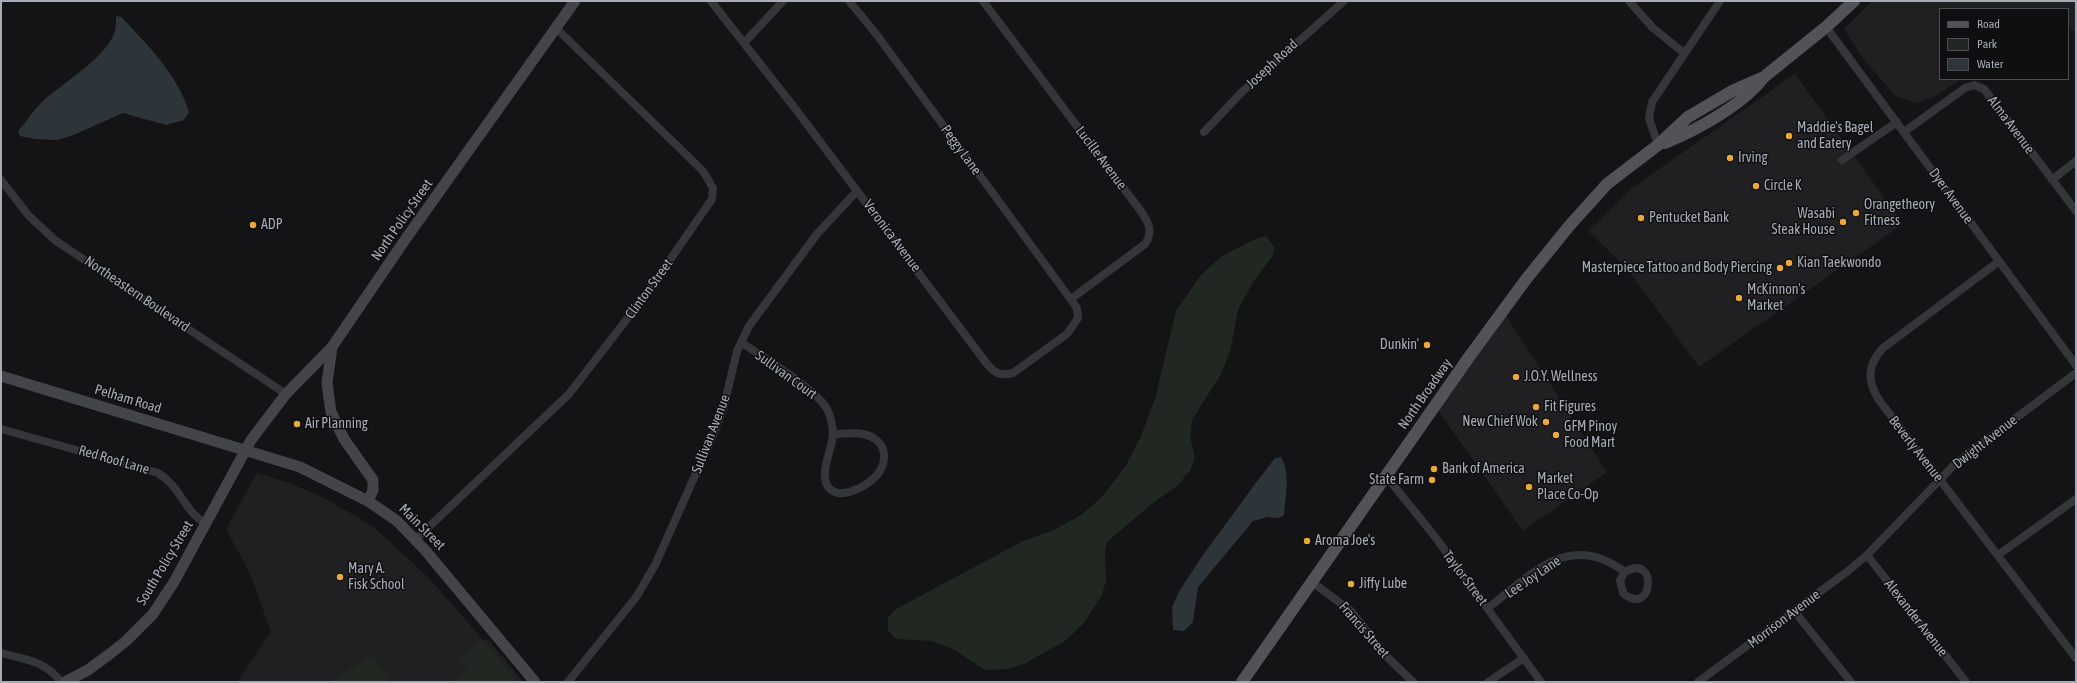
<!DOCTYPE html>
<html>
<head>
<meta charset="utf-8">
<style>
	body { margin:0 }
	#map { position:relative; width:2077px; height:683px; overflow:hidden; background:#141416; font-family:"Asap Condensed",sans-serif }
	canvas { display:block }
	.frame { position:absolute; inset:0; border:2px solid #a6abb5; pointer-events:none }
	.legend { position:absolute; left:1939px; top:8px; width:130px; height:72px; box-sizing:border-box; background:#0f0f11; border:1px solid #4b4d53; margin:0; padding:5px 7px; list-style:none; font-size:12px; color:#a6abb5 }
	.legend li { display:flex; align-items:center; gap:8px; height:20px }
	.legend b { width:20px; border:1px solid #4b4d53 }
</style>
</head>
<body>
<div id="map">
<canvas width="2077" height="683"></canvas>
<div class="frame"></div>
<ul class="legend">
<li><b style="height:5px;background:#515359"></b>Road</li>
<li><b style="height:11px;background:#202821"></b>Park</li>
<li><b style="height:11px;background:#2d353b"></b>Water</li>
</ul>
</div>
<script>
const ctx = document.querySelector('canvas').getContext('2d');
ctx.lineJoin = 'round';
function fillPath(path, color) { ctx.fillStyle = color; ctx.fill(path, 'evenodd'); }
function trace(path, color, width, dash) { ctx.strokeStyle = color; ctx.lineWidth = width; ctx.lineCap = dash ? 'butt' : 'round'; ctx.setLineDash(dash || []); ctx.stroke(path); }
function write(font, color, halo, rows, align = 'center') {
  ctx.font = font + ' "Asap Condensed",sans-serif'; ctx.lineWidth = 3; ctx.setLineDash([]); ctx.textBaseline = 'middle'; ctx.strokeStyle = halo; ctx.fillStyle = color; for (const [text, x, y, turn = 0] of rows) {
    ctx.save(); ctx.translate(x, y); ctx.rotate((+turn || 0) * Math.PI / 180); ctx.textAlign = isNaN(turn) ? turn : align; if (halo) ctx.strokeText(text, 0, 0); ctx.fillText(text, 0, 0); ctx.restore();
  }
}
fillPath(new Path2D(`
	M1872,1h204v32l-8,-7v-17h-128v70h21l-25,17 -18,7 -22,-7 -32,-36 -20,-31z
	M1795,74l108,150 -204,143 -71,-97 -40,-39 44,-43z
	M1503,311l104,161 -84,59 -88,-125z
	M257,473l29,9 32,13 41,23 19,13 51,47 55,63 4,-2 35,43h-286l34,-50 -20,-56 -25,-47z`), '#202023');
fillPath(new Path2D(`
	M1266,236l9,12 -3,9 -19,25 -15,28 -8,42 -9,22 -29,46 -2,16 5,21 -5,14 -5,4 -4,8 -28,20 -46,39 -2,8 1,31 -4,14 -18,28 -19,18 -41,23 -17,5 -22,1 -32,-21 -22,-8 -35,-2 -8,-9v-12l8,-9 127,-68 31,-11 27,-15 22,-19 23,-31 15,-29 14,-37 21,-88 25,-36 21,-19 33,-17z
	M483,640l32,40 -3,2h-60l16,-13 -9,-10z
	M372,655l18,27h-60z`), '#202821');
fillPath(new Path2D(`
	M116,16l5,1c26,27 57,58 68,95l-5,8 -18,5 -43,-12 -52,23 -14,4 -22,-1 -15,-3 -2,-5c8,-9 15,-20 24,-29 20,-19 65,-44 73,-71 1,-4 1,-10 1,-15z
	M1281,457c10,15 4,41 3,58l-5,3 -11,-1 -15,4 -55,66 -5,35 -9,9 -11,-1 -1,-23 8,-17 23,-35 52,-71 20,-26z`), '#2d353b');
trace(new Path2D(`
	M711,1l86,110 190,253c8,10 14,12 26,9l54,-39 11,-16 -1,-10 -200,-273 -28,-34
	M983,1l157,209c8,11 14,21 5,34l-74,55
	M1629,1l24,27 31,25
	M1826,27l250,338
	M744,43l39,-42
	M1204,132l38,-40 102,-91
	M1904,132l61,-44 9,-3 10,4 92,122
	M1658,145l-9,-27 3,-16 68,-101
	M1842,160l55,-38
	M1,180l28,36 27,25 230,153
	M2052,180l24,-19
	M1998,262l-115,86c-16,17 -16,33 -4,52l197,258
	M741,342c20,14 76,48 86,67 4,8 6,18 6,26 -1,15 -15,40 -4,53 10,12 34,0 44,-9 17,-15 15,-40 -10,-45 -9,-2 -20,0 -30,0
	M1,429l157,44c24,15 24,36 48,51
	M1386,476l50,62 105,144
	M415,540l154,-146 78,-101 65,-94 1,-11 -10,-17 -146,-142
	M1867,555l99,127
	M1998,555l78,-56
	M1312,582l39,29 33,43 29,28
	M1488,608c44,-34 81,-78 137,-36 34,-20 28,47 -2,21l-3,-13 5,-8
	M1795,612l56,70
	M1,653c23,6 45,8 60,29
	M568,682l69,-86 19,-33 58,-130 10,-27 13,-55 12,-25 68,-92 40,-43
	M1488,682l36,-24
	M1698,682l150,-111 19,-16 89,-92 120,-90`), '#35363a', 8);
trace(new Path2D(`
	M332,347l-5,36 4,29 13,27 29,41v10l-5,11
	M1,376l299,91 68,34 29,20 28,29 110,132
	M65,682l23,-12 23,-17 15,-12 27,-27 21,-32 77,-142 35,-46 46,-47 75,-110 168,-236`), '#43454a', 11);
trace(new Path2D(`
	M1665,143c32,-13 79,-39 99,-66l62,-50 28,-26
	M1242,682l227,-325 58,-79 43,-53 37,-41 51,-39 30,-28 46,-27 30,-13`), '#515359', 12);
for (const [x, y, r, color] of [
	[1789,136,4,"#eaa838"],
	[1730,158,4,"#eaa838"],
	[1756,186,4,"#eaa838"],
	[1856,213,4,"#eaa838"],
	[1641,218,4,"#eaa838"],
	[1843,222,4,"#eaa838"],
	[253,225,4,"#eaa838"],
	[1789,263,4,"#eaa838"],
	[1780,268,4,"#eaa838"],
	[1739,298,4,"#eaa838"],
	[1427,345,4,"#eaa838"],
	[1516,377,4,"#eaa838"],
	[1536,407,4,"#eaa838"],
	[1546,422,4,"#eaa838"],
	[297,424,4,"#eaa838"],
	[1556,435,4,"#eaa838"],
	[1434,469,4,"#eaa838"],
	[1432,480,4,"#eaa838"],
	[1529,487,4,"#eaa838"],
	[1307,541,4,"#eaa838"],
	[340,577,4,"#eaa838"],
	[1351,584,4,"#eaa838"]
]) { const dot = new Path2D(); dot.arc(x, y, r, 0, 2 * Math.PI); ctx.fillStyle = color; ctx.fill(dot); trace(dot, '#0f0f11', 1.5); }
write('14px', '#a6abb5', '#0f0f11', [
	["Joseph Road",1272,64,-43],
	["Alma Avenue",2011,125,53],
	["Peggy Lane",961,150,54],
	["Lucille Avenue",1101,158,53],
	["Dyer Avenue",1951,196,54],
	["North Policy Street",402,220,-55],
	["Veronica Avenue",892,236,53],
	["Clinton Street",649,289,-54],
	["Northeastern Boulevard",137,294,34],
	["Sullivan Court",786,375,36],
	["North Broadway",1425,394,-55],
	["Pelham Road",128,399,17],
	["Sullivan Avenue",711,434,-69],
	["Dwight Avenue",1985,442,-38],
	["Beverly Avenue",1916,449,52],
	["Red Roof Lane",114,460,16],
	["Main Street",422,527,45],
	["South Policy Street",165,563,-59],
	["Lee Joy Lane",1533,577,-34],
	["Taylor Street",1465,578,53],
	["Alexander Avenue",1916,618,52],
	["Morrison Avenue",1784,619,-37],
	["Francis Street",1364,630,49]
]);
write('14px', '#a6abb5', '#0f0f11', [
	["Maddie's Bagel",1797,128],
	["and Eatery",1797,144],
	["Irving",1738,158],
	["Circle K",1764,186],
	["Orangetheory",1864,205],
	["Fitness",1864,221],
	["Wasabi",1835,214,"right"],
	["Steak House",1835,230,"right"],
	["Pentucket Bank",1649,218],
	["ADP",261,225],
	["Kian Taekwondo",1797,263],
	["Masterpiece Tattoo and Body Piercing",1772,268,"right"],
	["McKinnon's",1747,290],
	["Market",1747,306],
	["Dunkin'",1419,345,"right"],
	["J.O.Y. Wellness",1524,377],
	["Fit Figures",1544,407],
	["New Chief Wok",1538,422,"right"],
	["Air Planning",305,424],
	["GFM Pinoy",1564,427],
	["Food Mart",1564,443],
	["Bank of America",1442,469],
	["Market",1537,479],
	["Place Co-Op",1537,495],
	["State Farm",1424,480,"right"],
	["Aroma Joe's",1315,541],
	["Mary A.",348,569],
	["Fisk School",348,585],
	["Jiffy Lube",1359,584]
], 'left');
</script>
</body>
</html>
